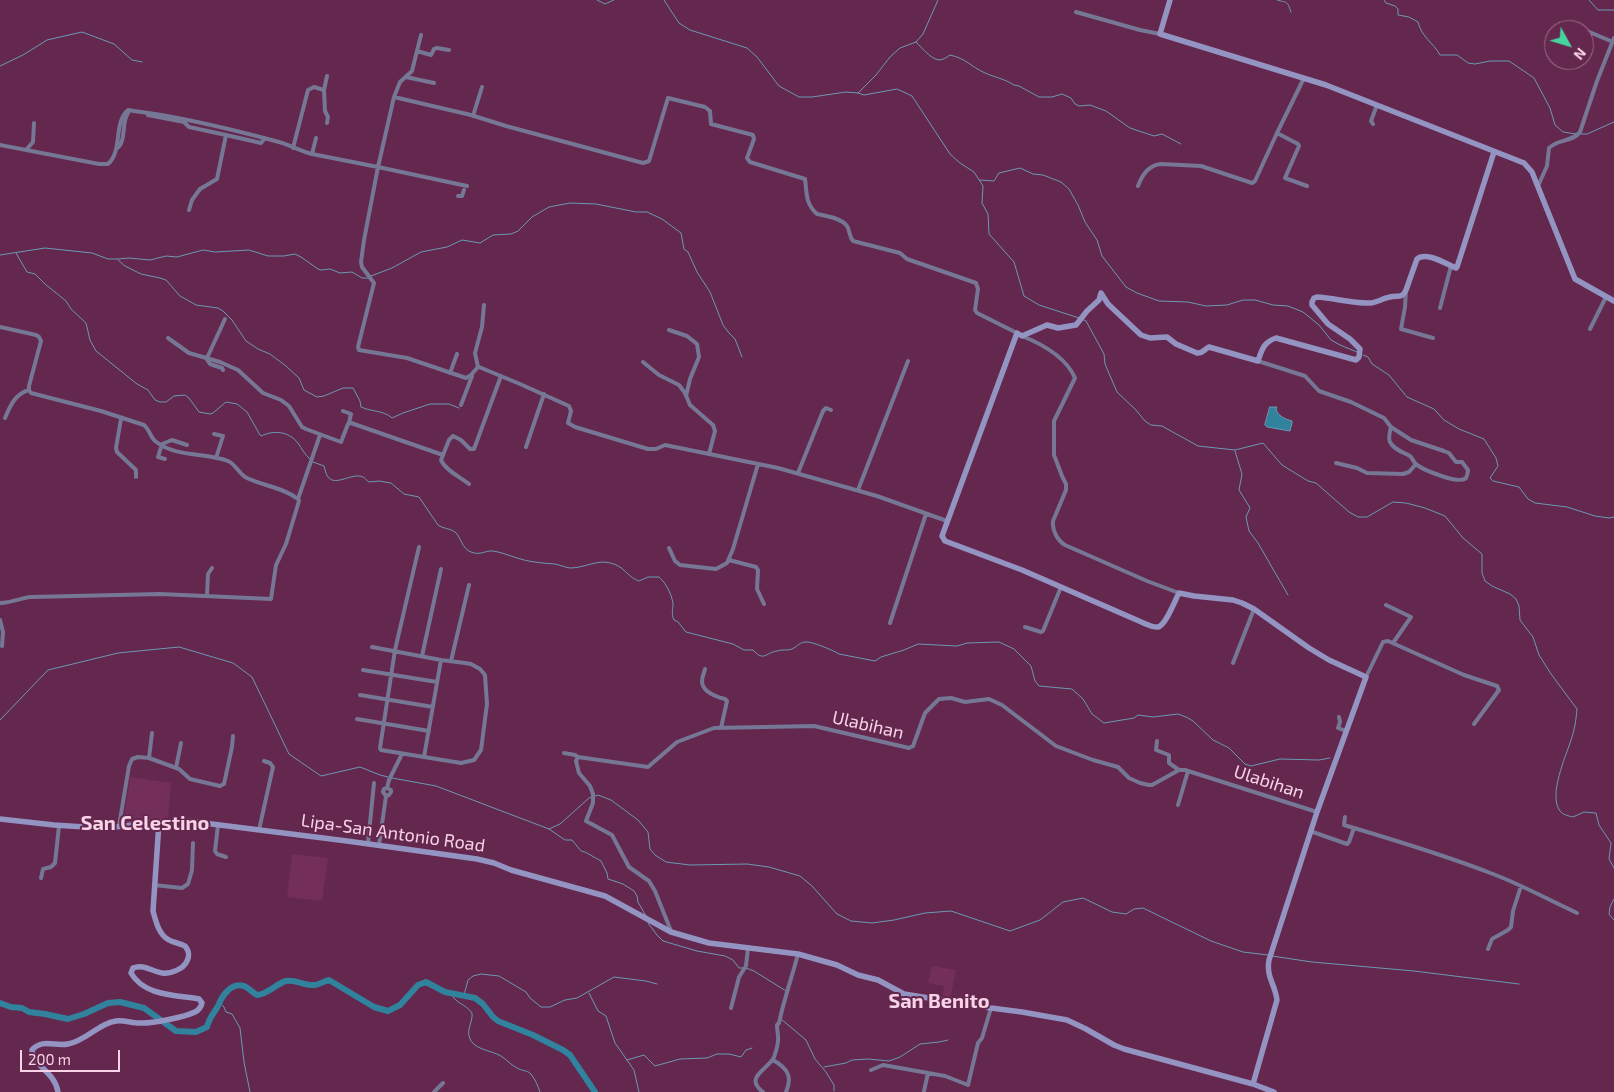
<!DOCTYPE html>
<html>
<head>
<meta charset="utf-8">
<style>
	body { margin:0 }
	#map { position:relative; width:1614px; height:1092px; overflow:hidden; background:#64274e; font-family:"Exo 2",sans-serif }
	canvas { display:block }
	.north { position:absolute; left:1544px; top:20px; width:50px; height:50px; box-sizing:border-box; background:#64274e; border:1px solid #9f6b8b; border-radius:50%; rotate:129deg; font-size:14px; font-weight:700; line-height:20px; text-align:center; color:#f8d2e7 }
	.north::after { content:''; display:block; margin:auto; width:18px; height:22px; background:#46d49e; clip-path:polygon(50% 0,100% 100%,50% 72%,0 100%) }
	.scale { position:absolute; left:20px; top:1050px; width:100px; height:22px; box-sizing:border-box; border:2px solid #f8d2e7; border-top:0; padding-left:6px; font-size:15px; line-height:18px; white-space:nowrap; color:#f8d2e7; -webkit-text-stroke:4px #64274e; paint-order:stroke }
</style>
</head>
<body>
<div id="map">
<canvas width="1614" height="1092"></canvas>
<div class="north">N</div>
<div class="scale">200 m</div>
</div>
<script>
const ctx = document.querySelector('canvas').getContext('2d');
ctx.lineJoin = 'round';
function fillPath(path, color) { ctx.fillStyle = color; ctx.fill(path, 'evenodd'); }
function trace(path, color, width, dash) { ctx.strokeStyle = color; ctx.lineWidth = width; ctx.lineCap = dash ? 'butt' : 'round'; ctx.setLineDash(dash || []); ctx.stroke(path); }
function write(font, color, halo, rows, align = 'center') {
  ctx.font = font + ' "Exo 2",sans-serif'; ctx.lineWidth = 4; ctx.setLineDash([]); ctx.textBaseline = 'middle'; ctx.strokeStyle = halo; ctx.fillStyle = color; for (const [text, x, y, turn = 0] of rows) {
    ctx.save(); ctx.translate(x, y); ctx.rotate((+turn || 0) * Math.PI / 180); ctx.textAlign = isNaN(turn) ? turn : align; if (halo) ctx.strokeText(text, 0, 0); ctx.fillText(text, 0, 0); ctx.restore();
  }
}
fillPath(new Path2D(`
	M130,777l41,6 -3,37 -45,4z
	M292,854l36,4 -6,43 -35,-4z
	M932,966l24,4 -6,31 -8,-2 2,-13 -16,-3z`), '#732e5a');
const water = new Path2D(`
	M1270,407h7l-1,2c2,7 9,10 16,12v2l-2,8 -23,-4 -2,-2z`);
fillPath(water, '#30829d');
trace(water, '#6c9ab3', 1);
trace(new Path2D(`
	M597,0l8,4 9,-4
	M664,0l15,23 11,7 57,18 10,9 22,29 20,11h13l34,-5 12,1 6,2 33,-6 15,7 38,58 10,9 14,9 9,14 -1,17 6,11 1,20 25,28 10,34 15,9 40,13
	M1277,0c10,3 10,0 14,12
	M1384,0l2,3 9,3 3,3v6l11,2 9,5c4,16 15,20 22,33h17l11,8 7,1 15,-3h19l25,17 16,30 5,17 8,7 13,2
	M1589,0l9,10h16
	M916,42c6,6 15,17 23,18 4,0 8,-3 11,-5 17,4 20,11 35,18 9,4 20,6 29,12l5,1 20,11h13l10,-3 9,4 4,6 4,2 11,-1 16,6 24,17 24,8 8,-2 19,10
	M0,66l23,-11 24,-15 35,-8 32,12 18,16 10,2
	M858,93l18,-18 14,-18 10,-9 16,-6 7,-8 15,-34
	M1580,134h7l27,-12
	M980,180l14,1 5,-8 21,-5 13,6 10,1 18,7 8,7 9,16 7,17 12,18 5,16 24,31 11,6 22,8 29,1 18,4 21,-1 16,-5h12l18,5 15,1 15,6 16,13 12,15 9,5 17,7
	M16,253l11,19 8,2 10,10 21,17 5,8 15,14 4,17 6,11 41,33 11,6 7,10 5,2h6l8,-6 11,-1 4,3 10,14 11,2 3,-1 13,-11 11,2 10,8 13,23 1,1c13,-6 27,-5 37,7 4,6 7,12 12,16
	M0,255l45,-7 47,5 16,6h10l11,-1 21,2 16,-4 11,1 26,-7 12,2 34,-2 19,6h16l11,-2 6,3 17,12 3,1 9,-1 10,4 12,-1 10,6h6
	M118,260l7,6 16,8 19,4 6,2 14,16 16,9 22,3 5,3 9,9 14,21 12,8 12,5 16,12 13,12 5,12 13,7 7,-1 19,-8h10l7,13 1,6c11,5 22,3 31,11l11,-5 27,-9h19l10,4
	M371,276l21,-8 29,-16 26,-5 15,-7 18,3 13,-8 18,-1 7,-3 14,-14 17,-10 21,-4 26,1 40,8h11l15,7 19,14 3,16 4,3 9,20 13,20 13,33 6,8 6,6 7,18
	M1082,319l4,2 18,33 1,10 12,28 18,17 10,12 6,4 11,1 36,20 37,4 28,-7 19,22 26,16 8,2 33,29 9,5h9l26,-15 13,1 19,5 20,8 18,22 19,16v19l3,8 7,5 18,8 6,5 3,7 1,14 13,17 6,18 12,19 26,35c-1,10 -2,20 -6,31 -5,16 -23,55 -11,71 3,4 9,5 13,6l11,-5 12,1 3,12 12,18 -2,16 5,9
	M1363,355l5,2 4,7 17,11 18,22 27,12 10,11 15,9 25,10 12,19 2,8 -8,12 3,3 26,6 9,12 7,4 32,4 28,9 14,2 5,-1
	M1235,451l7,23 -3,16 11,18 -4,9 3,14 9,12 30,52
	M313,462l11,4c1,3 2,9 4,11 8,10 24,-5 35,0 2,1 3,3 6,5l10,-1 12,2 13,11 15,3 19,28c5,4 12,3 17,7 6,5 7,17 16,20 9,4 15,-2 22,-1 7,1 15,4 21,6 14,5 27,6 41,7 5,1 9,3 15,4 16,0 28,-10 44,-4 11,4 15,14 25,17l9,-4h11c7,6 12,16 14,26 0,6 -2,11 1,17l4,2 8,10 47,12 11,6h9c11,12 12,3 24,1 5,-2 10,0 15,-2 6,-3 8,-7 14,-7 5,-1 29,9 33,12l36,7 6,-4 23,-7 14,-6 39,2 10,-3 32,-1 15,7 17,17 4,15 4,5 33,3 11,10 9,15 12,9 30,-5 4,-3 15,2 25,-3 8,3 7,4 20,19 16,8 16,16 6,2 29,-7 39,1 11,-2
	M0,720l48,-50 70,-17 61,-6 54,16 19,14 37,77 32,22 39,-9 20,8 8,2
	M392,778l44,8 113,43 16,11h7l9,11 4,1 16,9 6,12 1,6 15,5 11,7 3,5 1,6 8,14
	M549,829l11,-5 29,-26 9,-3 13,5 27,20 10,12 2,17 5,6 11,7 24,3 57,-1 22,3 31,9 12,10 25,28 14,7 21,2 22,-3 31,-7 26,-2 59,20 30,-11 23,-18 20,-4 29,14 14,2 8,-5 9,-1 68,33 32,11 25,3
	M1614,899l-4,8 -1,7 5,6
	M648,923l9,12 6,6 34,10 28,5 8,4 6,8h4
	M1272,956l40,6 102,9 105,13
	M746,968l8,3 32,20
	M451,993c3,10 15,11 21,20 1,8 -5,16 -3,23 3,14 22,14 32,20 6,4 10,9 16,12 5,3 10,2 14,6 4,5 7,12 9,18
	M589,993l9,18 8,5 9,27 19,27 5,22
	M464,995l4,-15 5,-4 8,-2 18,2 27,16 4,6 11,9h9l15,-7 12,-2 37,-21 32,4 11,3
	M219,1002l5,5 2,5 6,2 8,14 4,34 6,30
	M781,1019l25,21 9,19 11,13 8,13v6
	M627,1060l17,-5 11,11 25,-7 27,-1 10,-4h12l12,3 5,-7 6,-2
	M824,1067l22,-4 6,-3 16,-1 21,2 11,-4 20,-13 19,-2 9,-2`), '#6c9ab3', 1);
trace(new Path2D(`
	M0,1003l11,4 11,1 7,4 16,2 23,5 16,-5 24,-11 12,-1 24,6 32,23 20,1 11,-5c2,-9 7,-14 11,-21 4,-10 13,-24 26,-20 5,2 9,7 13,9 12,-1 18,-11 29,-14 10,-2 18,5 28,4 5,0 10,-4 15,-5l45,27 14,4 12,-6 18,-20 8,-3 19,10 30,6 8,6 10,13 5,4 35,14 30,15 7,5 25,37`), '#30829d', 6);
trace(new Path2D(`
	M1076,12l64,18 20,4
	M1587,31l26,11
	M421,35l-9,36 -12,11 -6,15 -16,70 -14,73 -3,22 1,5 12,16 -16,64 1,3 48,8 59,20 5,-3 6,-7 2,-1 41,17 49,22 2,5 -3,12 7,4 73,22h8l9,-4 113,23 99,28 70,25
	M417,51l14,4 3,-6 3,-1 12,2
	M406,77l28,6
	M1304,78l-27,55 21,11 1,2 -14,32 22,8
	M324,90l1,21 3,6 -1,6
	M394,97l77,18 35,11 137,37 6,-2 19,-63 37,9 5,4 1,13 42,11 1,4 -7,19 3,4 55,17c2,14 0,24 12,35 9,2 24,4 30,12 3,5 2,10 6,15l47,12 7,6 69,24 2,6 -3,21 2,3 40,20
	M148,115l36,7 5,5 37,8
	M473,116l9,-29
	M1373,124l-2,-3 6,-16
	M0,145l99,19h9c15,-13 5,-41 20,-54l6,1c49,6 97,18 145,31 11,3 21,9 33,12l66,13 89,19
	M293,148l15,-58 6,-3 10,3 3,-14
	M116,149c11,-6 5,-27 12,-36
	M26,150l7,-8 1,-19
	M312,154l4,-16
	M1138,186c4,-11 11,-21 23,-22l40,2 51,17 3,-2 22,-48
	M1538,186l9,-20 2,-18c8,-9 24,-6 31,-16l17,-51 17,-43
	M458,196h4l2,-6
	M189,210l3,-10 8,-11 17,-10 9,-44 35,8 4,-5
	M1406,290l-1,17 -4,22 32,9
	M1440,308l11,-42
	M0,327l36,8 3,2 2,4 -12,45v4l2,3 70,18 43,14c6,5 6,12 11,16 21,17 50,11 73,20 7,3 11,12 17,16 17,9 38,10 53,22
	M1590,329l16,-32
	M669,330l18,6 10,8 2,13 -9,22 -4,17
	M1022,336c20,8 44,21 53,42l-21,43v34l8,21 4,8v6l-13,31c-1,9 4,19 12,24l82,36 32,12
	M168,338l21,15 31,9 18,8 25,23 18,7 8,6 13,21 4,2 35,13 7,-18 3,-1 92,32
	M206,358l4,6 12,4 1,2
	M207,358l18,-39
	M1258,361l47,15 14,15 32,11 33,16 7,9c-1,4 -3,11 -1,15 4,8 13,10 20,14 3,3 4,7 7,9 7,5 42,20 49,13 1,-2 2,-6 2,-8l-6,-8h-6l-7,-9 -5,-2 -33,-11 -20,-13
	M643,362l16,13 20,10 6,8 5,12 23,20 2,6 -6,23
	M478,367l-3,-14 7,-26 2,-22
	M450,373l7,-19
	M461,405l11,-29
	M343,411l8,3 -2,9
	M5,418c5,-12 10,-24 24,-28
	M121,419l-5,29 1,4 19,18v7
	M214,434l9,2 -7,22
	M526,447l18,-53
	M165,459l-7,-2 4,-13 10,-4 15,5
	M1336,463l21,5 10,5 36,1 6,-2 7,-8
	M798,473l25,-62 3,-3 5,2
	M469,484c-9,-7 -24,-14 -28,-24l8,-20 4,-4 8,4 9,9h4l27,-73
	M858,490l50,-129
	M669,548l6,13 5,4 36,4 11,-6 6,-14 25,-85
	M729,560l27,7 2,3 -1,19 7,15
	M207,595l1,-21 4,-6
	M0,603c13,0 19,-5 31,-6l129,-3 111,5 5,-34 10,-21 13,-43 -1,-2 22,-64
	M1386,605l25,12 -18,26
	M0,620l3,12 -1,14
	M890,623l36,-109
	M1025,627l16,5 2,-1 18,-44
	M372,647l69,13 24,3 6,1 9,5 5,6 2,29 -6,46 -7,10 -13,3 -80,-13 -1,-2 15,-98 24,-103
	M422,656l19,-87
	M451,661l18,-76
	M1233,663l21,-54
	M705,669c-1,4 -3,8 -3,12 0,11 15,16 23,18l2,2 -6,27
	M363,670l74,12
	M1366,677l17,-35 5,-1 76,34 33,11 2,4 -25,34
	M360,695l73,12
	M1339,717l1,5 -2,6 8,3
	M357,719l72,12
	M1157,741l-1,9 13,5v8l10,7
	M564,753l11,2 3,2
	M424,757l17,-97
	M149,758l3,-25
	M176,768l5,-25
	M387,788l2,-8 13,-26
	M1178,805l10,-34
	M1345,817l-1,8 10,3
	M218,825l-3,26 2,3 9,3
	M119,826l10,-60 3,-7 6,-2 11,1 30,11 11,10 30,7 4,-2 8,-37 1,-11
	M259,830l14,-63 -3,-4 -6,-2
	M1310,831l37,13 2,-2 5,-14c47,14 93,28 139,46 29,11 56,26 84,39
	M368,843l6,-60
	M379,845l7,-49 -3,-4 1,-3 3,-1 4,2v2l-2,3 -3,1
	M41,878l2,-9 8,-2 4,-4 4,-37
	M154,885l28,3 6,-4 4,-14 1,-27
	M671,931l-16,-40 -6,-10 -20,-14 -17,-32 -26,-14 7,-18v-9l-3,-8 -11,-13 -3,-12 2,-4 70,10 29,-25 37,-14 100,-2 95,22 4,-2 12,-33 14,-14 12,-1 14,4 24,-3 13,6 54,41 37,14 25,7 11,11 11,5 9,2h3l27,-15h6l132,42
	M1488,949l4,-10 16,-9 3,-3 2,-16 8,-25
	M731,1008l8,-31 7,-11 2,-18
	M773,1060c14,8 20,16 13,32
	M871,1070l12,-5 62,11 23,9 10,-42 4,-5 9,-30
	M924,1091l4,-18
	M434,1092l9,-9
	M763,1092c-20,-15 6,-23 11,-35 2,-6 5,-14 4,-20 0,-4 -1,-7 -1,-12l2,-2c5,-24 13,-46 19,-69`), '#767795', 4);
trace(new Path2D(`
	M1170,0l-10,34 166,51 198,78 8,9 43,107 39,22
	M0,819l54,6 31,2h30l44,-5 29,-1 159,20 130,18 17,4 17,7 94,26 66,36 38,11 89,11 39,11 21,10 20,5 26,14 87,14 31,4 45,8 19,9 28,16 10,4 129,35 21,8
	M1253,1084l24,-84c-2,-16 -11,-23 -8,-40l48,-148 49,-135 -37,-17 -20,-12 -55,-39 -12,-6 -9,-3 -39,-4 -15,-3c-4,7 -13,32 -21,34 -5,1 -14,-4 -19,-6l-117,-51 -77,-29 -3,-5 75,-203 5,3 25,-11 11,3 18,-3 11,-14 12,-11 2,-7 7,11 33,31 9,3 17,-1 9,7 21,9c6,1 7,-4 12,-6l49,14c4,-12 6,-19 18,-23l80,22 3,-3 1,-8 -10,-10 -22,-15 -16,-19v-3l2,-4 3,-1c18,1 36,7 54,6 7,-1 13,-5 19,-6 7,-2 12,2 16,-7l11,-31c9,-8 29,5 39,9l1,-1 37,-115
	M58,1092c-3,-17 -16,-22 -25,-35l-1,-7c10,-12 24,-3 36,-6 18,-3 31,-21 48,-23 8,-1 16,2 23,2 12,1 46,-6 56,-11 4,-2 6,-5 7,-9l-3,-4c-23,-4 -55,-3 -68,-26l2,-5c15,-6 24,11 42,3 5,-2 10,-5 12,-10 3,-6 2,-10 -2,-15 -5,-3 -11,-3 -16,-6 -10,-5 -13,-18 -16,-29l6,-89`), '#9494c3', 5.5);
write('18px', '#f8d2e7', '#64274e', [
	["Ulabihan",868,725,13],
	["Ulabihan",1269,782,18],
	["Lipa-San Antonio Road",393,833,8]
]);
write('bold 20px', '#f8d2e7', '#64274e', [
	["San Celestino",145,823],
	["San Benito",939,1001]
]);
</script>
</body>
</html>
